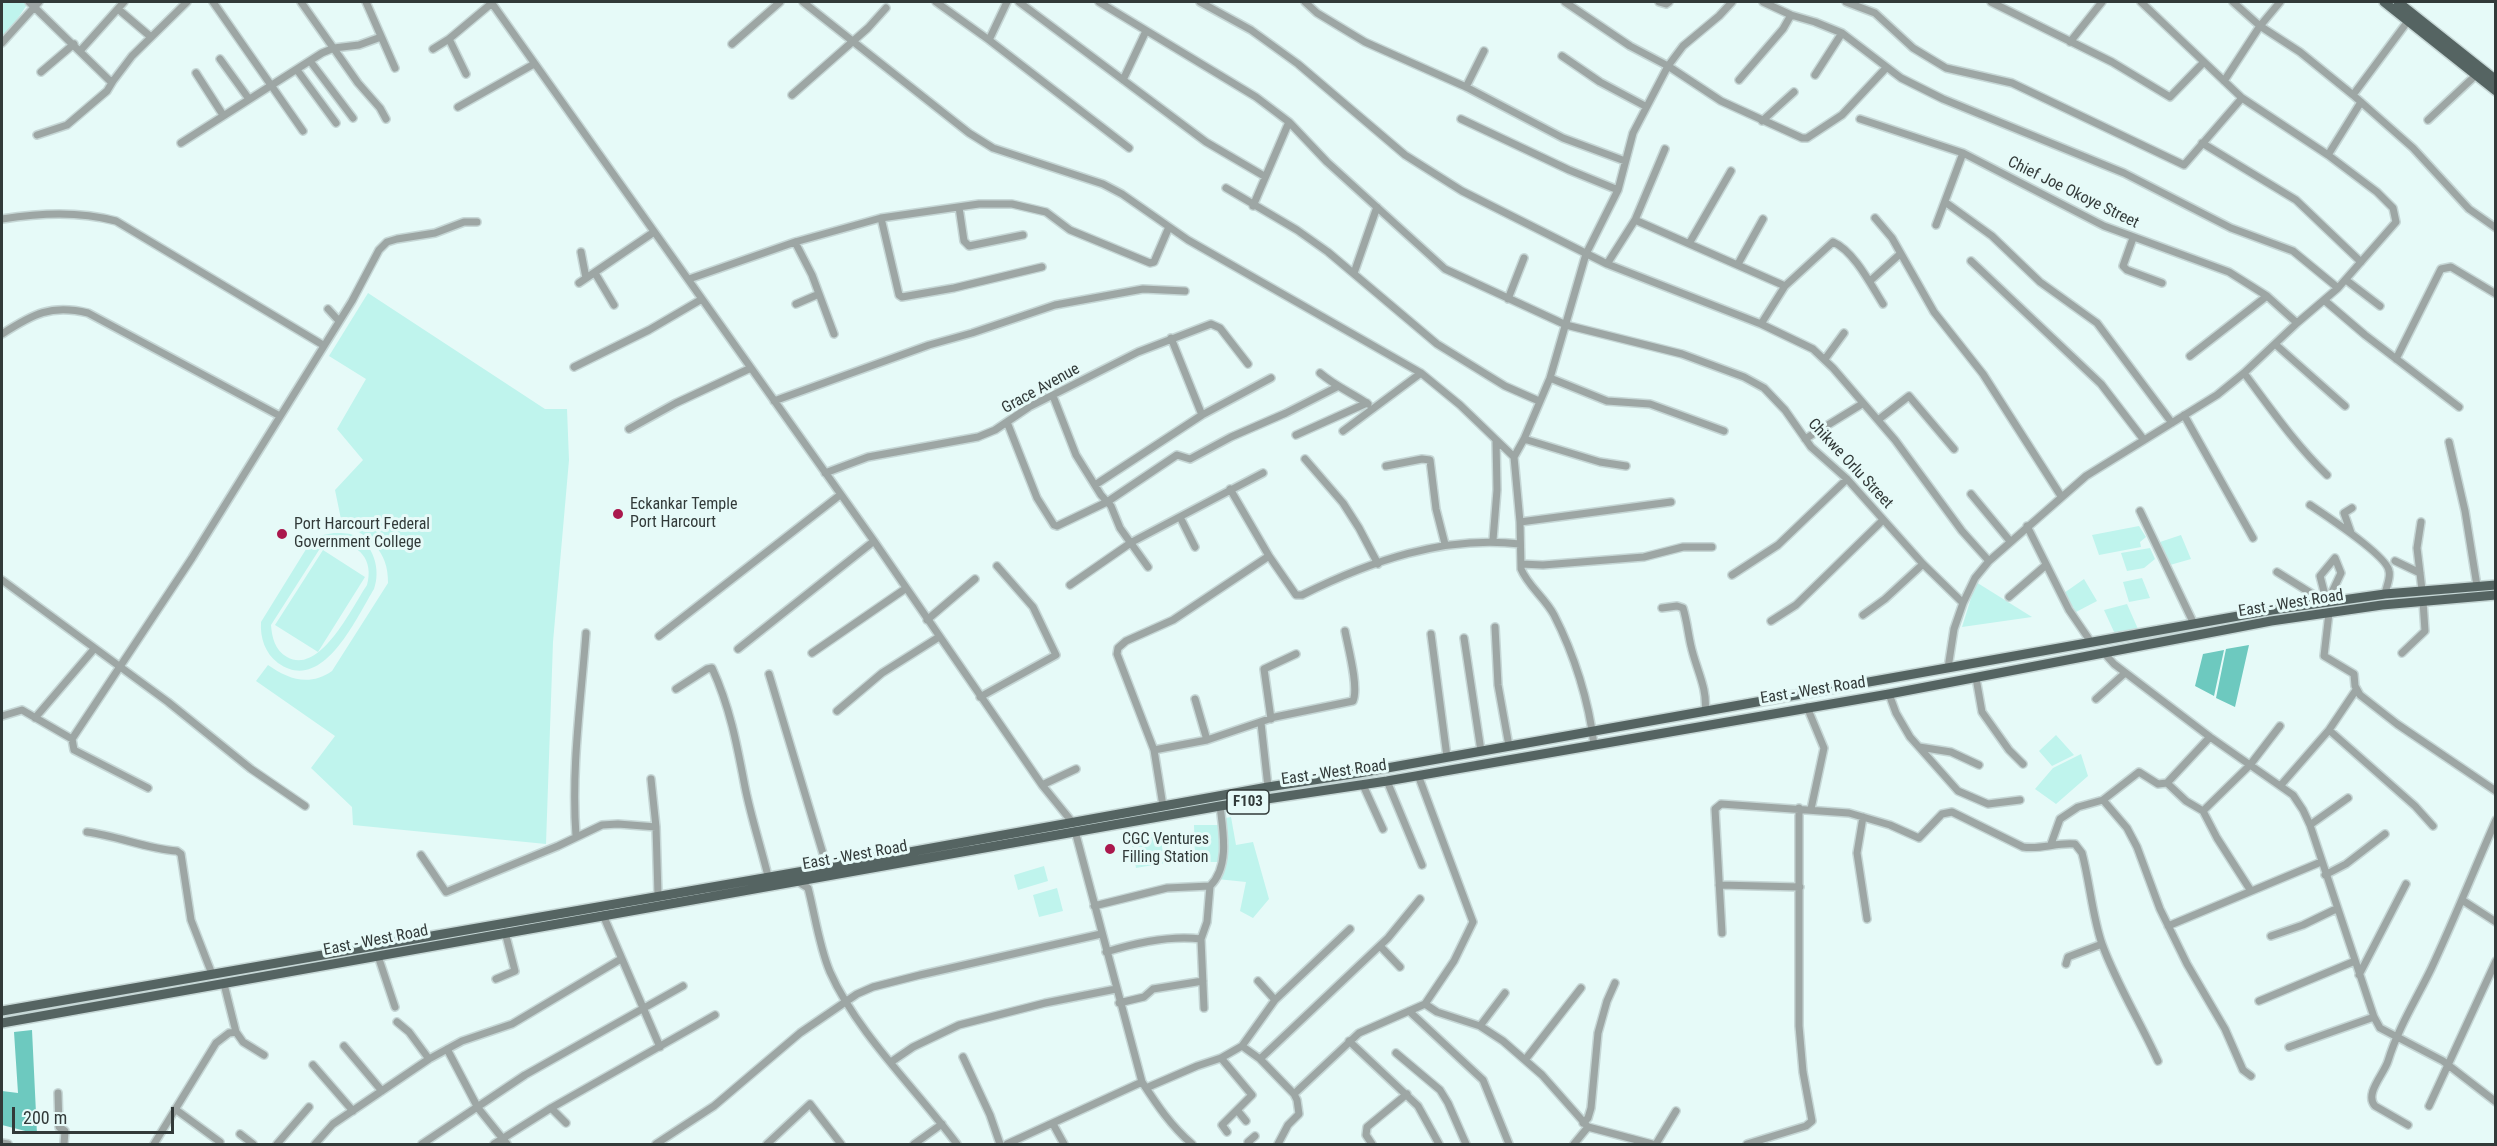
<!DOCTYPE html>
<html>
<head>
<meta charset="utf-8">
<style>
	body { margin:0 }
	#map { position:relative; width:2497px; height:1146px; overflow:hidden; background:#e6faf8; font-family:"Roboto Condensed",sans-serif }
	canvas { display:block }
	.frame { position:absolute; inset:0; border:3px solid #323a39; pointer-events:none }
	.scale { position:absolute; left:12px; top:1107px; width:162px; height:27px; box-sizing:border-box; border:3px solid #323a39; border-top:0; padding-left:8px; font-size:18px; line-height:21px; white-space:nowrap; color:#323a39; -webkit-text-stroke:4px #e6faf8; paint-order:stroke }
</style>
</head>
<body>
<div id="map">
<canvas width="2497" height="1146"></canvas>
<div class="frame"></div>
<div class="scale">200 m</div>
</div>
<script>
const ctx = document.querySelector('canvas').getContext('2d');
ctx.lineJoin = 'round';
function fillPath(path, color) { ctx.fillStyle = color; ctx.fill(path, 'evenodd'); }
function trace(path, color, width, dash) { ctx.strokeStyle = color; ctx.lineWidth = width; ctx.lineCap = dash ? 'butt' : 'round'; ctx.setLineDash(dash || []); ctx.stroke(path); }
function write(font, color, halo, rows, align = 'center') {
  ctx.font = font + ' "Roboto Condensed",sans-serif'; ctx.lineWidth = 6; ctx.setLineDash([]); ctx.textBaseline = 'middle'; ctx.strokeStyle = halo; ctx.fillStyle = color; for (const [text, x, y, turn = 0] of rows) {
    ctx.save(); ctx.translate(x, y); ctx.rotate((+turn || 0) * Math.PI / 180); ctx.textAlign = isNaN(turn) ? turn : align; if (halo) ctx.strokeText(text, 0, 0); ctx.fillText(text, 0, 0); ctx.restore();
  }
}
fillPath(new Path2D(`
	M2,2h27l-27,39z
	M368,293l177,116h22l2,51 -16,182 -7,202 -193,-19 -1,-18 -41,-39 24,-32 -79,-55 12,-16c20,14 41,22 64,6l56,-88c1,-32 -20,-49 -46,-59l-7,-34 28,-30 -26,-31 29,-50 -37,-23z
	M2139,526l7,11 -6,5 1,5 -42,8 -7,-20z
	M334,533c6,0 14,0 19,2 21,8 28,35 21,54 -18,29 -51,106 -96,74 -13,-10 -18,-25 -17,-41l47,-76 15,-11zM335,543c24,0 39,17 32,42 -15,22 -47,91 -80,72 -12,-7 -15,-19 -16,-32l48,-75z
	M2181,535l10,24 -21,6 -10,-23z
	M2150,548l5,11 -11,9 -17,3 -6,-18z
	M323,550l42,27 -47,75 -43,-27z
	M2142,578l8,20 -21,4 -6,-20z
	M2084,579l13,22 -21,11 -12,-19z
	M1976,582l56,35 -70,10z
	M2127,604l11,25 -23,5 -11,-24z
	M2056,735l18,20 -22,11 -13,-15z
	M2081,754l7,22 -32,28 -21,-15 18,-21z
	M1231,817l5,28 17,-3 16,57 -16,19 -13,-7 6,-29 -29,-3 11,-34 -3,-27z
	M1194,825h25l1,37h-25z
	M1159,830l6,33 -29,5 -6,-33z
	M1044,866l4,15 -30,9 -4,-15z
	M1057,888l6,23 -24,6 -6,-22z`), '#bff4ed');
fillPath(new Path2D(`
	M2249,645l-14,62 -19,-9 10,-49z
	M2224,650l-10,46 -19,-10 8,-32z
	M32,1030l5,104 -35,-9v-34l16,2 -4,-61z`), '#6dc9bf');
const minor = new Path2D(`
	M29,2l80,78 4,1 19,-25 55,-54
	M213,2l90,129
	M301,2l57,81 22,25 6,11
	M366,2l29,66
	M491,2l383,539 168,244 31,38
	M803,2l166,131 24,15 110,36 19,10 66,46 233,133 39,32 54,52
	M936,2l53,38 140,108
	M1019,2l187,140 58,34
	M1099,2l157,95 33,25 38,40 118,107 121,56 116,29 62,23 20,11 21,22 26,37 36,32 76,85 40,39
	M1200,2l51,28 47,34 107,91 57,36 145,73 154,60 52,25 20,19 62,72 67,91 27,30
	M1305,2l12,11 48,29 101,45 97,51 62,23
	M1565,2l65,44 38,20 53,35 81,37h5l35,-23 44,-47
	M1659,2l7,2 3,-2
	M1763,2l28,13 24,7 27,11 59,45 42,21 181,74 107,55 62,23 45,37
	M1846,2l29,11 38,35 33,20 66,15 172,82 58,-67
	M1991,2l121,60 58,35 34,-35
	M2233,2l27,24 40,26 53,43 60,53 56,61 27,19
	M118,9l33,28
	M449,39l17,35
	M989,40l18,-38
	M2070,42l32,-40
	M2,43l37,-41
	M732,44l48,-42
	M433,49l16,-10 43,-36
	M80,51l44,-49
	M1562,56l38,26 45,24
	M220,59l29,40
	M310,61l43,57
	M297,70l39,53
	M41,72l33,-28
	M196,73l27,42
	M1815,75l27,-42
	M1123,80l23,-49
	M1739,80l44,-51 8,-14
	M2224,81l36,-55 20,-24
	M1466,87l18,-36
	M792,95l76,-67 18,-20
	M2353,95l55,-74
	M458,107l76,-43
	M1461,119l108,51 49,20
	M1860,119l103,34 141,73 125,46 38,24 30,27
	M2428,120l48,-45
	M1762,121l32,-29
	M37,135l30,-10 40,-34 6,-10
	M181,143l141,-90 12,-5 25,-3 22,-8
	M2202,143l94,57 65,62
	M2328,155l33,-53
	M1226,188l71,42 31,22 109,92 68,42 34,15
	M1945,202l47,34 48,46 57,41 75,100
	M1253,206l36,-84
	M959,207l5,34 5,5 54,-11
	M881,218l18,77 3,2 52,-9 88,-21
	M1875,218l17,20 42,74 49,62 78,122
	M2,219c39,-6 76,-8 114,2l207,124
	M1635,220l150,66
	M1936,225l27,-72
	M2133,238l-10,28 4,4 35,13
	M795,242l17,33 22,59
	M1690,242l41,-71
	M581,252l5,26
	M1971,261l130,123 43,56
	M1607,264l28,-44 30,-71
	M1738,264l25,-45
	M595,273l19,32
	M1354,273l23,-66
	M689,279l106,-37 86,-24 98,-14h33l34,8 24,18 80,33 4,-1 15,-35
	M2346,280l34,26
	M1870,281l30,-27
	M579,283l75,-51
	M1508,299l16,-41
	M2324,300l41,35 94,72
	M796,304l23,-10
	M328,309l11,12
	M1761,324l24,-38 48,-44c21,9 38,43 50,62
	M2,334c31,-20 49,-30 86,-21l192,103
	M1171,338l31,77
	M2275,344l70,62
	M2190,356l77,-60
	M1825,359l19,-26
	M2396,359l45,-90 10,-2 45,27
	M574,367l75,-37 53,-31
	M1320,373c15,13 32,20 48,31
	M2244,373c27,36 51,71 83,102
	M1550,378l57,23 43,3 74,27
	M1053,396l23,59 25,40 10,11 9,22 28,39
	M774,401l155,-56 43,-12 83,-28 88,-16 42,2
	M2184,415l69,123
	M1878,420l31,-24 45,53
	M1007,422l30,76 17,27 3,1 50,-24 70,-47 13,4 41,-22 55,-24 51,-26
	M629,429l47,-26 75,-35
	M1343,431l78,-58
	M1296,435l71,-32
	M1524,439l76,23 26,4
	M1805,439l57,-35
	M2449,442l16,69 12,75
	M1305,459l38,44 16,25 19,36
	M1386,466l36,-7 8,1 6,49 9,35
	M825,473l43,-16 110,-20 17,-7 34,-23 109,-55 73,-28 9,4 28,36
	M1095,485l107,-70 69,-37
	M1230,489l39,67 27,39h6c68,-34 143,-60 218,-51
	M1971,494l39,47
	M2310,505c15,10 77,51 79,66 2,7 -3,16 -4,23
	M2140,511l54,113
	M1180,517l15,30
	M1520,522l151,-20
	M2421,522l-4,26 5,42
	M2027,526l42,84 22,32
	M2351,533l-7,-20 8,-5
	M1493,540l4,-50 -1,-50
	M2335,558l6,15 -14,30 -7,-27z
	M2395,561l25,12
	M1521,564l22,1 101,-8 39,-10h29
	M2277,572l50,31
	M1732,575l46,-30 69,-66
	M2,580l166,122 83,67 54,37
	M1070,585l62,-43 131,-69
	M2009,597l37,-32
	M1662,608l15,-2 6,2c4,13 5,25 8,38 5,23 17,42 14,66
	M2329,613l-5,43 30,18 1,12 5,9 37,29 99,67
	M1863,615l22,-16 38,-35
	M927,620l48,-41
	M1771,621l25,-16 87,-85
	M1495,627l3,58 11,61
	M1431,634l16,123
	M659,636l181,-141
	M1464,638l17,113
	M738,649l136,-108
	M812,653l93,-64
	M2104,653l10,11 96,73 83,58 10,15 7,15 64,192 6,11 63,33 53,41
	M2402,653l23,-22 -2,-30
	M1948,668l6,-39 9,-26 12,-25 14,-17 97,-85 131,-81 27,-22 53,-50 41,-35 58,-66 -3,-14 -16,-16 -49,-37 -86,-57 -101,-96
	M769,674l58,193
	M1976,678l6,34 27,38 14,14
	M676,689l31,-20 5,-1c18,39 25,77 33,119 6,30 16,60 23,89
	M1889,694l7,19 14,24 48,54 30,13 32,-4
	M980,697l76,-42 -23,-48 -36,-41
	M1195,699l12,41
	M2096,699l29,-26
	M1807,707l17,41 -13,61
	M837,711l45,-38 57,-36
	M2,716l20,-6 50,29
	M35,718l59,-69
	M1271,719l-7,-50 32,-15
	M1261,723l7,64
	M2329,730l86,76 18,20
	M1594,745c-5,-44 -20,-91 -40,-130 -9,-17 -26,-29 -33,-46l-1,-47 -6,-65 10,-18 26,-61 36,-124 32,-64 15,-57 35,-67 15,-20 36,-30 13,-14
	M1919,747l32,5 28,13
	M1154,750l53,-10 68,-23 78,-16c6,-14 -5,-54 -8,-70
	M651,779l5,48 2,68
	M1387,781l35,84
	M2167,783l19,18 17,10
	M1042,785l34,-16
	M1363,785l20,44
	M2281,785l48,-55 27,-40
	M148,788l-74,-38 -2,-11 120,-181 160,-257 27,-51 8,-8 10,-3 38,-6 29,-11h13
	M2103,800l24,28 10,19 23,62 27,55 38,65 18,41 8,6
	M1163,806l-9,-56 -37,-96 1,-6 8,-7 47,-21 96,-64
	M1863,817l-6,36 10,66
	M2310,825l38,-27
	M1075,831l67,251c15,23 29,44 50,62
	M87,832c31,4 60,17 90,19l4,3 10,66 21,54
	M576,836c-5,-68 5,-135 10,-203
	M2051,844l9,-25 18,-12 25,-7 36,-28 19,12 9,-1 43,-46
	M421,855l25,37 112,-46 44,-21 16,-1 38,3
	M2325,875l21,-11 39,-30
	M797,881l11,7c7,27 11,58 22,84 27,61 87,118 127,172
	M1719,885l81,2
	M2251,891l-34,-53 -14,-27 47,-46 30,-39
	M2462,900l34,22
	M1094,906l73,-18 43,-2
	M603,915l57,132
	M2168,926l153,-64
	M1722,933l-7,-124 6,-5 128,9 41,12 29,13 23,-24 10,-2 71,35c18,3 34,-5 52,-3l7,9c8,30 10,62 20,91 15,41 38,77 56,117
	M2271,936l32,-11 33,-16
	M1380,946l20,21
	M1106,952c29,-9 64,-17 95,-13
	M378,956l17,51
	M2066,964l2,-7 34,-13
	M2359,975l47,-91
	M496,979l19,-8 -10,-39
	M1258,981l17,19
	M224,984l12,48 7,10 21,13
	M2259,1001l96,-40
	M1119,1003l25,-6 9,-8 50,-8
	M1425,1004l12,8 43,14 23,15 39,34 46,52 64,17
	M1204,1008l-3,-69 6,-17 3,-36c20,-19 13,-55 10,-80
	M1409,1011l74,69 26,64
	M397,1022l12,10 20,27
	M1480,1026l25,-33
	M1349,1041l69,65 21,38
	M344,1046l38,45
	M1242,1046l18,13 34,35 65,-61 66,-29 29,-43 19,-39 -55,-147
	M2289,1047l85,-30
	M447,1049l31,59 29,36
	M1396,1053l44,37 8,13 18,41
	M963,1057l27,58 10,29
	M1221,1058l31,37 -30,30 5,7
	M1260,1059l128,-121 32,-39
	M1525,1060l56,-72
	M891,1062l22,-15 46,-22 86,-22 71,-14
	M313,1065l40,46
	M1146,1088l51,-22 24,-8 21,-12 33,-46 75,-71
	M58,1093l1,34 6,4 -1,13
	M2429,1106l67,-145
	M551,1108l15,15
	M175,1109l45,33
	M1237,1110l9,11
	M1583,1123l5,-5 3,-10 7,-75 9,-32 8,-18
	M1053,1124l11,20
	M2408,1125l-33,-19c-11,-12 9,-32 13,-45 10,-33 28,-61 43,-92 23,-49 43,-99 65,-149
	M240,1134l13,10
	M2,1143l6,1
	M154,1144l62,-101 13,-10 7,-1
	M277,1144l32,-37
	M315,1144l18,-20 96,-65 33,-18 50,-17 109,-65
	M422,1144l103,-69 158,-89
	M494,1144l57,-36 164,-93
	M656,1144l58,-38 86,-73 57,-39 16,-7 47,-12 181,-41
	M767,1144l43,-40 31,40
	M914,1144l28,-20
	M1007,1144l135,-62
	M1250,1144l-2,-2 7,-6
	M1278,1144l10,-19 11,-11 -2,-14 -3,-6
	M1372,1144l-6,-9 1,-8 40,-33
	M1574,1144l14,-17
	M1656,1144l20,-33
	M1747,1144l59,-18 6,-5 -9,-49 -4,-46v-218`);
const major = new Path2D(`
	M2384,2l112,89
	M2398,2l98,78
	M2,1011l825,-144 441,-80 91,-14 913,-163 113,-16 111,-9
	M2,1023l1218,-217 167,-25 502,-87 382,-73 111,-16 114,-10`);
trace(minor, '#c6d7d6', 10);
trace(major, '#c6d7d6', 12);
trace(minor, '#9da6a4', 7);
trace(major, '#556462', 9);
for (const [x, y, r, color] of [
	[618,514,6,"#aa184d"],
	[282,534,6,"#aa184d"],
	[1110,849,6,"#aa184d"]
]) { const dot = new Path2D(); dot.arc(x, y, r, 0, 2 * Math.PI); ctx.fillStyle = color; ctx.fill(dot); trace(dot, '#e6faf8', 2); }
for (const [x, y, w] of [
	[1248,802,42]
]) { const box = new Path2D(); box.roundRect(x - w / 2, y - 12, w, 24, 4.5); ctx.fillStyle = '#e6faf8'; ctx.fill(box); trace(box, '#323a39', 1.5); }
write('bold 15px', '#323a39', null, [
	["F103",1248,802]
]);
write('16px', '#323a39', '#e6faf8', [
	["Chief Joe Okoye Street",2073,193,26],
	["Grace Avenue",1041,389,-29],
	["Chikwe Orlu Street",1850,464,47],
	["East - West Road",2291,604,-9],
	["East - West Road",1813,691,-9],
	["East - West Road",1334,773,-8],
	["East - West Road",855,856,-10],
	["East - West Road",376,941,-11]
]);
write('16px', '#323a39', '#e6faf8', [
	["Eckankar Temple",630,505],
	["Port Harcourt",630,523],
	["Port Harcourt Federal",294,525],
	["Government College",294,543],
	["CGC Ventures",1122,840],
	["Filling Station",1122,858]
], 'left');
</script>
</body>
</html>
